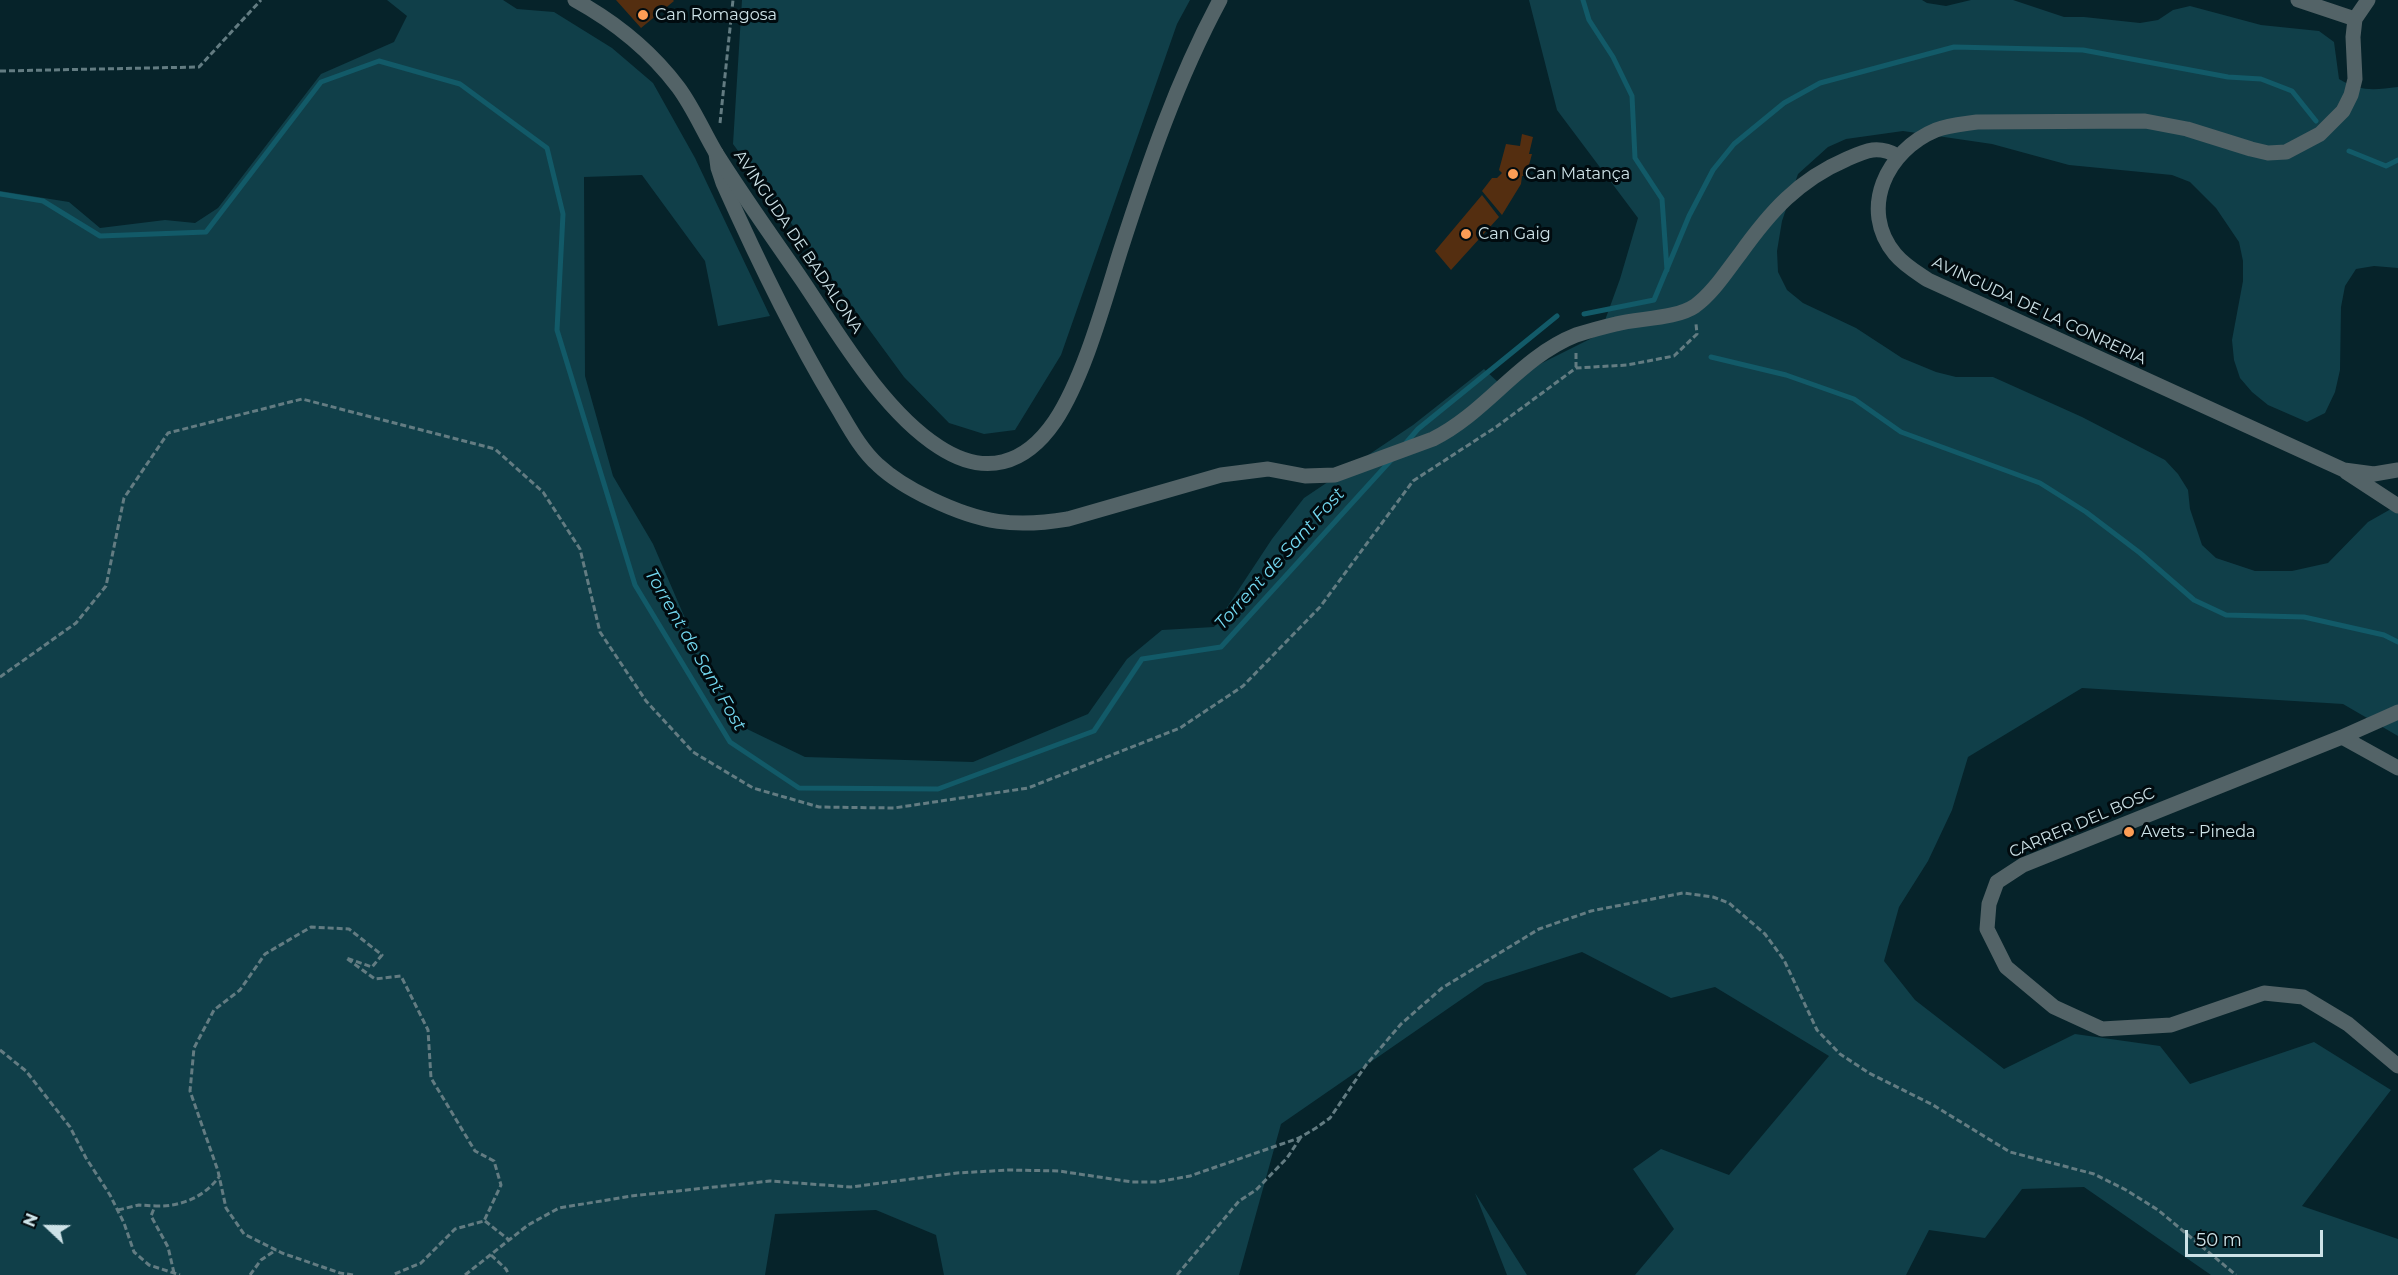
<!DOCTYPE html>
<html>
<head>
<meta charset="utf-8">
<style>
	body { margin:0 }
	#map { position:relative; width:2398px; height:1275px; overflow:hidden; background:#06232a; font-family:Montserrat,sans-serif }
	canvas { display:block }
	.north { position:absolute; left:18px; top:1197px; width:60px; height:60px; -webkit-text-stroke:4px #010b0f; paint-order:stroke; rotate:292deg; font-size:16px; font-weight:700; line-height:24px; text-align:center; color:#cde2e7 }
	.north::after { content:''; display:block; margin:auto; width:21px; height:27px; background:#cde2e7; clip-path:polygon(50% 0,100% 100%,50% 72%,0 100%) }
	.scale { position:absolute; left:2185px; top:1230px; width:138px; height:27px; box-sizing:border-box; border:3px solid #cde2e7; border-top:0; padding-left:8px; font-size:18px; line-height:21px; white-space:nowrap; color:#cde2e7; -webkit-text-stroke:4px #010b0f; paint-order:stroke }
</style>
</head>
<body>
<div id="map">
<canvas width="2398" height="1275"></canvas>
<div class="north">N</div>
<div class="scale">50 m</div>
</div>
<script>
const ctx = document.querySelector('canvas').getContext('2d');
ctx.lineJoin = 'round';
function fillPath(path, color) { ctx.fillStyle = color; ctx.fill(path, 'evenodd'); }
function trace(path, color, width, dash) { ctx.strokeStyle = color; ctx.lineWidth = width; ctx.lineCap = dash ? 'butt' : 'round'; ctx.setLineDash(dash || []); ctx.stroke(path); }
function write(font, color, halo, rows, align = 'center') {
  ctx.font = font + ' Montserrat,sans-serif'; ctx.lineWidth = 6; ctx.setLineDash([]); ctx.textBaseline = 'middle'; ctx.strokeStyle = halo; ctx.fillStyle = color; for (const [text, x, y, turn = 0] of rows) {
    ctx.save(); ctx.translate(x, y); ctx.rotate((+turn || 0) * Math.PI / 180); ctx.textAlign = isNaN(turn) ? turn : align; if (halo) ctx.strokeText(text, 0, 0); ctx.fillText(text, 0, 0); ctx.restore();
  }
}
fillPath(new Path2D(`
	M387,0h116l14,9 37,3 58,36 41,35 42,75 75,158 -52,10 -13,-65 -63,-86 -58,2 1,199 28,100 40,68 47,109 47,76 58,28 168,5 115,-48 39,-55 35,-29 52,-3 58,-88 32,-41 109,-73 71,-56 16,15 100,-50 20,-55 18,-61 -81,-108 -28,-110h393l5,3 19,3 25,-6h42l51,17h20l56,6 18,-3 15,-10 17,-4 71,19 58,6 15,11 5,37c22,13 35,11 59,8v181l-24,-2 -18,3 -11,17 -4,21 -1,63 -5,22 -10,21 -18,9 -39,-17 -16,-13 -12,-14 -6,-18 -2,-20 11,-59v-20l-4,-19 -23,-34 -26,-26 -18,-7 -103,-10 -77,-21 -89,-13 -57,8 -18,8 -30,27 -16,47 -5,30 1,21 9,18 16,13 53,25 46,30 34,14 20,5h37l89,40 83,43 13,14 10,16 2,19 12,36 14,13 39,13h37l36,-8 40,-41 30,-17v231l-55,-32 -261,-16 -114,69 -16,53 -24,51 -29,46 -15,54 31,39 89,69 71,-35 85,12 30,38 124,-42 77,48 -89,116 96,33v36h-187l-127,-88 -62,2 -37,49 -56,-8 -23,45h-271l39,-46 -41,-60 28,-20 68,26 100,-119 -114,-69 -44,11 -89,-46 -97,31 -204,141 -42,151h-295l-8,-40 -60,-25 -101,4 -10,61h-765v-1084l69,11 31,26 65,-8 30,3 23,-15 103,-134 73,-32 13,-26z
	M742,0h448l-13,24 -116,331 -46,75 -31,4 -35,-11 -45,-46 -171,-233z
	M1475,1193l52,82h-20z`), '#103f49');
trace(new Path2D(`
	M1583,0l6,20 24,37 19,39 3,62 27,41 5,71
	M2349,151l37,15 12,-6
	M0,194l43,7 57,35 106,-4 115,-150 58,-21 81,23 87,64 16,66 -6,116 78,255 95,157 69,46 139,1 156,-58 48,-72 79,-12 172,-189
	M1584,314l70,-14 35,-84 24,-46 21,-26 50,-41 36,-20 134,-36 129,3 145,27 33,2 31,12 24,30
	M1711,357l75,18 68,24 47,33 139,51 46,29 54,41 54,47 32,15 78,2 80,18 14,7
	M1405,444l13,-15 139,-113`), '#125a68', 5);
fillPath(new Path2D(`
	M616,0h57l1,1 -33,27z
	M1522,134l11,3 -4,17h3l-6,22h-4l-1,8 -19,31 -20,-24 10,-13h5l5,-5 -3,-3 7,-26 14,2z
	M1482,195l17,22 -48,53 -16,-19z`), '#542e10');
trace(new Path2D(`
	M0,71l199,-4 62,-67
	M720,123l13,-123
	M1576,353v14
	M0,677l76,-54 30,-37 18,-88 44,-65 134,-34 193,50 48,43 37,57 20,83 46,69 47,51 60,36 66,19 75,1 134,-20 152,-60 63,-42 77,-79 93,-126 83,-54 80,-59 51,-3 47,-9 23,-22 -1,-10
	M0,1050l26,21 44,56 16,31 24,37 14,28 10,29 15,13 31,10
	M118,1210l21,-5 17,1
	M485,1221l24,19
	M491,1255l15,14 3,6
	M174,1273l-6,-26 -17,-31 4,-10c26,1 49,-9 64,-29
	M250,1275l11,-15 15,-10
	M353,1275l-13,-2 -58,-20 -38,-19 -18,-26 -8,-37 -28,-80 4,-43 20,-38 26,-20 25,-36 46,-27 38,2 33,26 -10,12 -26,-9 29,21 26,-3 27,54 3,48 44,73 19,10 7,24 -17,36 -29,8 -34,34 -29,12
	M465,1275l63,-50 31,-17 72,-12 139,-15 81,6 106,-14 52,-3 50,1 73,11h25l33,-6 109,-38 17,-10 14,-10 36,-53 35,-41 41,-36 97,-59 52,-18 92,-18 30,4 16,6 36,31 19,26 33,70 23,24 29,19 64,32 77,47 84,22 32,16 32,20 78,65
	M1177,1275l62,-74 17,-11 31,-32 14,-21`), '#637c82', 3, [6, 3]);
trace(new Path2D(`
	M2298,0l57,19 13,-19
	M2355,19l-2,18 2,42 -4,16 -8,16 -23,23 -34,18 -18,1 -17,-4 -64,-20 -42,-8 -168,1c-13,2 -28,3 -41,8 -49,20 -78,79 -41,124 9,11 21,18 33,26l416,190 30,4 24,-4
	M716,153l2,15 5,15c33,74 69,149 111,219 13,21 25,46 44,63 16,15 34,25 53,34 50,24 83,29 137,20l153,-44 47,-6 37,7 30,-1 98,-36c53,-26 87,-82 143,-104 13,-4 27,-8 40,-11 22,-6 60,-5 79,-18 18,-13 31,-34 45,-52 30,-42 58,-74 107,-95 20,-9 31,-14 51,-3
	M2346,472l52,34
	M2398,712l-56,25 -319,128 -26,17 -8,22 -2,25 19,38 48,40 48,22 69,-4 93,-32 39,4 45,27 50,42
	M2342,737l56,31`), '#536367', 15);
trace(new Path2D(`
	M575,0c40,22 75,50 103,87 15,20 25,44 38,66 27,43 57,85 86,127 37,55 81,131 137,167 46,30 86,18 116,-26 29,-44 49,-118 65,-169 28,-87 57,-172 100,-252`), '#536367', 15);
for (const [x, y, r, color] of [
	[643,15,6,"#fd9d55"],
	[1513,174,6,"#fd9d55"],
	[1466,234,6,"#fd9d55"],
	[2129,832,6,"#fd9d55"]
]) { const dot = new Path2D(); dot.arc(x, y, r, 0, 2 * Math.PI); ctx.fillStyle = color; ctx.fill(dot); trace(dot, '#010b0f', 2); }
write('16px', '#cde2e7', '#010b0f', [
	["Can Romagosa",655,15],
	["Can Matança",1525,174],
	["Can Gaig",1478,234],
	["Avets - Pineda",2141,832]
], 'left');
write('16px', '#cde2e7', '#010b0f', [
	["AVINGUDA DE BADALONA",798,242,56],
	["AVINGUDA DE LA CONRERIA",2039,311,25],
	["CARRER DEL BOSC",2082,823,-23]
]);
write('italic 18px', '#74d9f1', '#010b0f', [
	["Torrent de Sant Fost",1280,559,-48],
	["Torrent de Sant Fost",695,650,60]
]);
</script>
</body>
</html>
